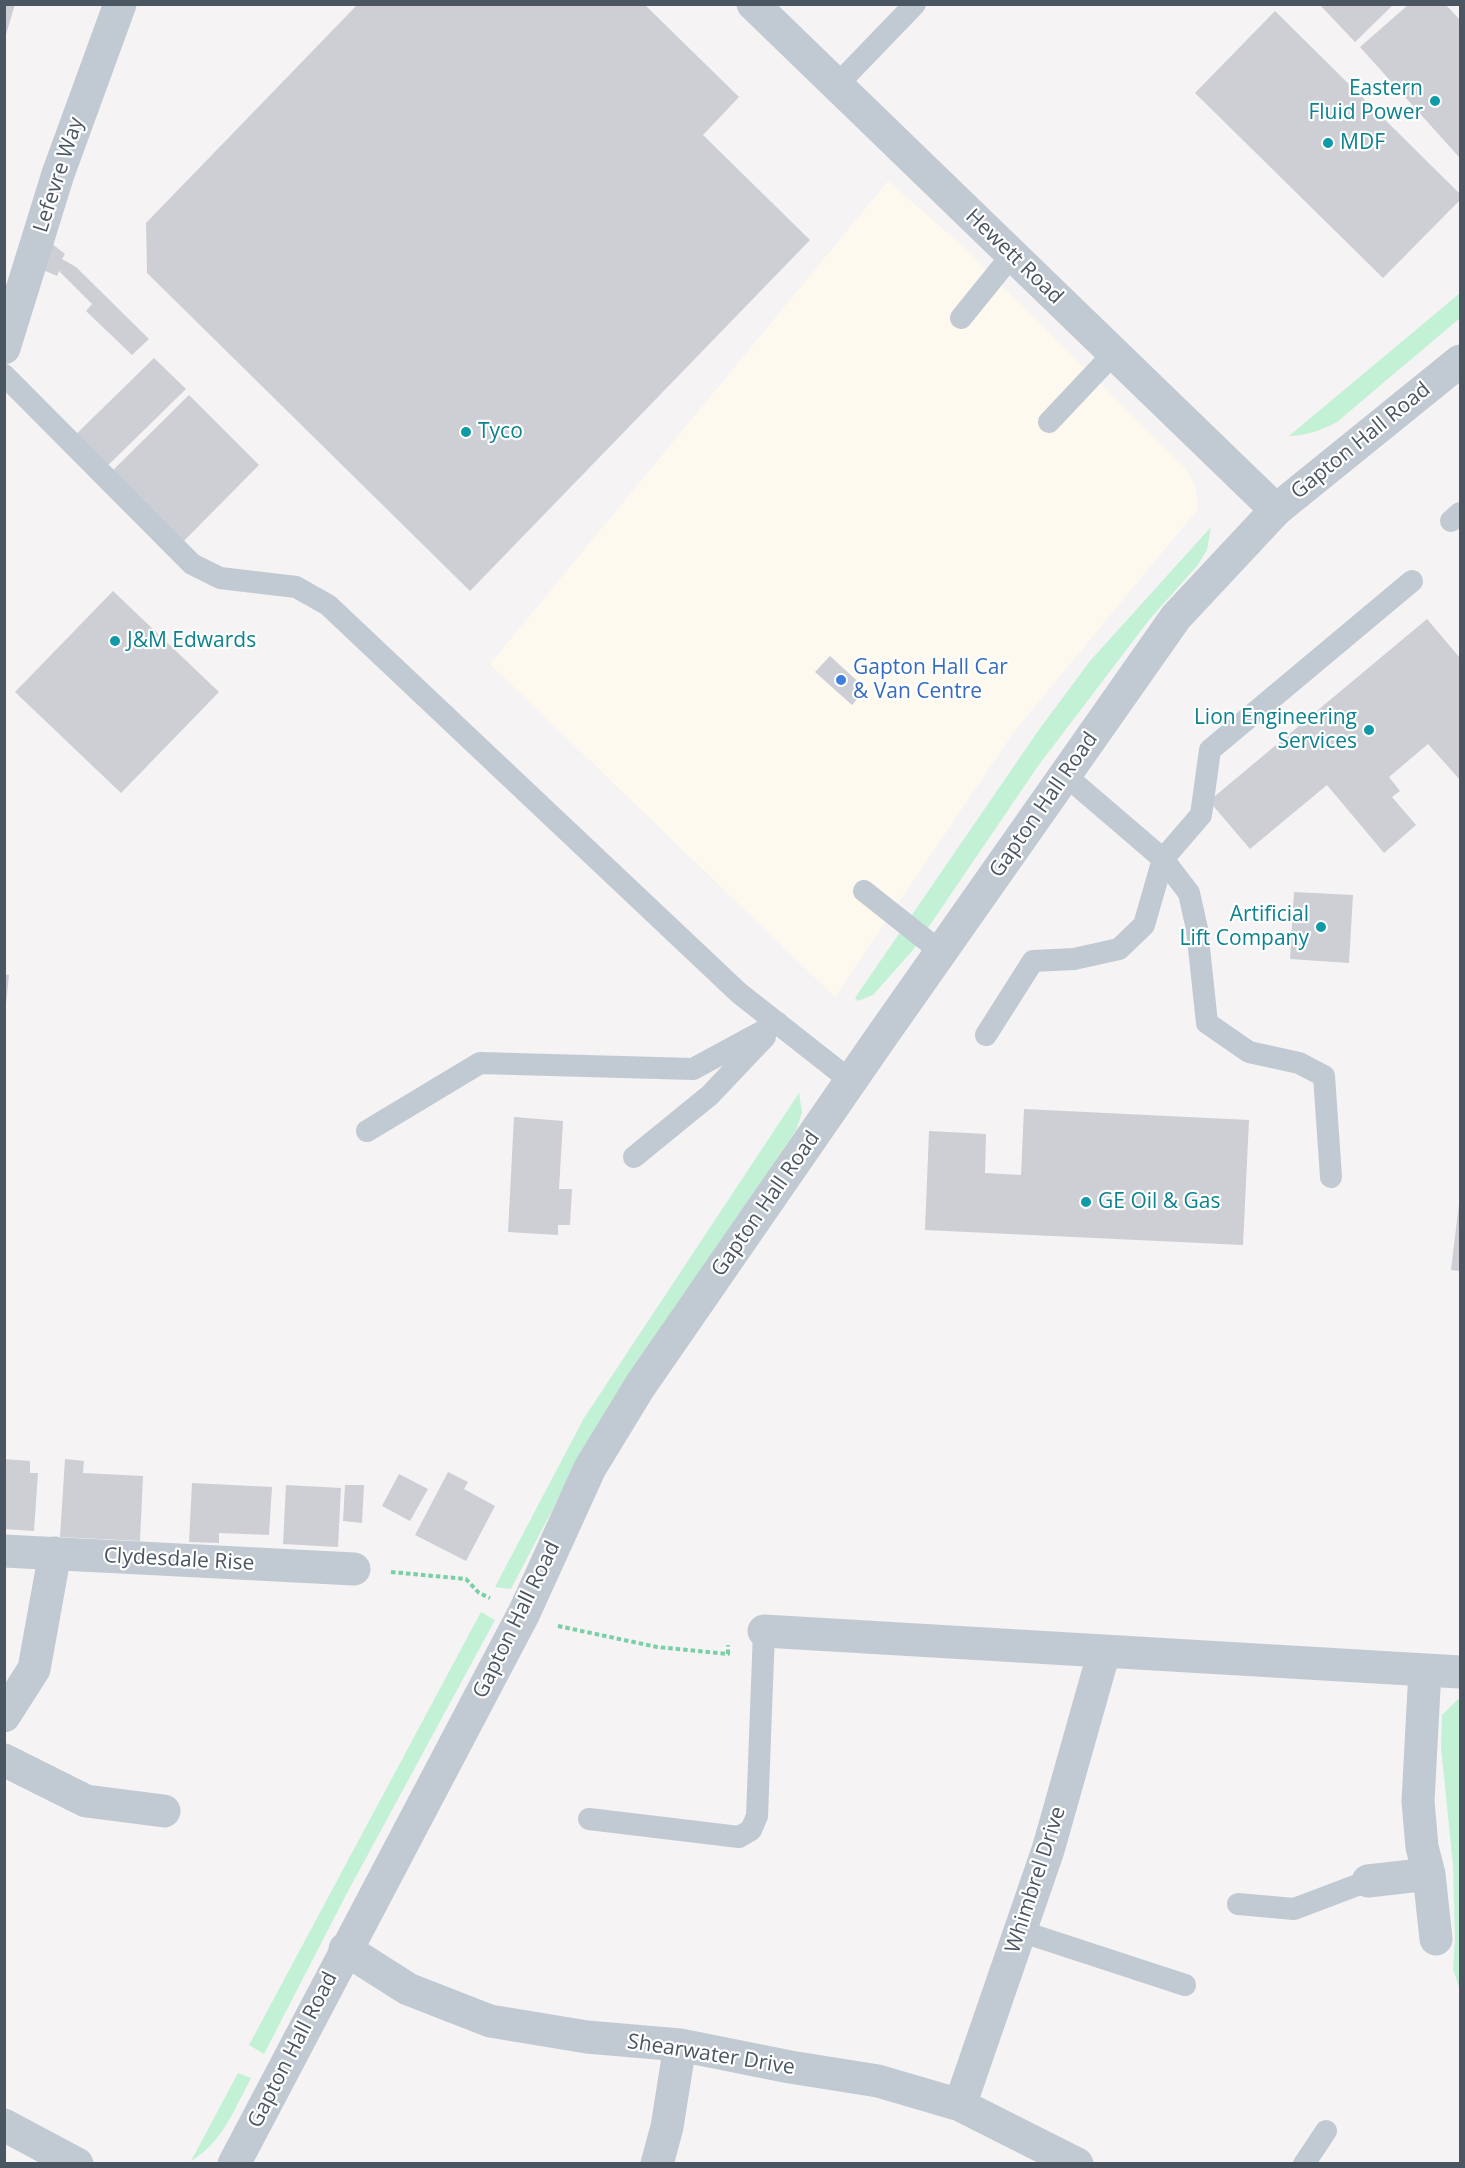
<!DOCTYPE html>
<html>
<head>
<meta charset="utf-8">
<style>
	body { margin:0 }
	#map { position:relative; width:1465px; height:2168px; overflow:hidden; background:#f5f3f3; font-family:"Open Sans",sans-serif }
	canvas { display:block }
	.frame { position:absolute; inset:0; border:6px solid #4a5661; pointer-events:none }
</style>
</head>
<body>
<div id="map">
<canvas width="1465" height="2168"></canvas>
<div class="frame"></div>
</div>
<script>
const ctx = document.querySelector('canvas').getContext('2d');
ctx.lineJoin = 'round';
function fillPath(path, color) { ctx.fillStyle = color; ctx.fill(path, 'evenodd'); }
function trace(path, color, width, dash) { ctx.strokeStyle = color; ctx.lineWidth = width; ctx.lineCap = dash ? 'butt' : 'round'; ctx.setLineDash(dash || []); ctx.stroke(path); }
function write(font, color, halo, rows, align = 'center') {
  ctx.font = font + ' "Open Sans",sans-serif'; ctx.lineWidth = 4.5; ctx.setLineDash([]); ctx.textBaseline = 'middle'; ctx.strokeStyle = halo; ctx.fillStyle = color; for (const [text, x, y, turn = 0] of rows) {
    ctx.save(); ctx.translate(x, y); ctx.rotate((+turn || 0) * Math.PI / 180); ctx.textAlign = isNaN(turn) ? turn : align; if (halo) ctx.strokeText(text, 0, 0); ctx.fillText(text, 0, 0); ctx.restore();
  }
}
fillPath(new Path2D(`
	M888,181l71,62 227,226 9,17 3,23 -185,224 -178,264 -345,-333z`), '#fdf9ef');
fillPath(new Path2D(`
	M1460,293v25l-123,104c-17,9 -29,13 -48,14z
	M1211,527l-4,23 -10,16 -48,54 -111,146 -125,184 -40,45 -15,6 -3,-3 183,-267 52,-70z
	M799,1093l3,20 -6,17 -90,135 -147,232 -48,92 -16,-2 89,-169z
	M481,1612l14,8 -148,273 -83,161 -15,-9z
	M1458,1699h2v291l-7,-21 2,-30 -2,-74 -12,-118 1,-32z
	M238,2073l13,5c-16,30 -29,65 -60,83z`), '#c3f1d5');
fillPath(new Path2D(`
	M4,4h11l-10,34h-1z
	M358,4h286l95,93 -36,38 107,105 -340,351 -323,-318 -1,-50z
	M1319,4h75l-39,38z
	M1408,5h38l14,15v136l-1,1 -99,-110z
	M1275,11l185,183v6l-77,78 -188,-185z
	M50,242l15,12 -3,5 14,8 73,72 -17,16 -46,-44 6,-7 -33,-33 -2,5 -18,-8z
	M154,358l32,31 -92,90 -31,-32z
	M189,395l70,70 -89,90 -71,-71z
	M113,591l106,101 -98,101 -106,-101z
	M1427,619l33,39v122l-32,-36 -39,33 11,14 -8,6 24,28 -32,28 -57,-68 -77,64 -41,-48z
	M830,656l36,33 -14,16 -37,-33z
	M1294,892l59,3 -4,68 -59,-4z
	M4,974l5,1 -3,29h-2z
	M1024,1109l225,11 -6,125 -318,-15 4,-99 57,3 -1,39 36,2z
	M514,1117l49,4 -4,68h13l-2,36h-12v10l-50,-3z
	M1459,1204h1v67l-9,-1z
	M4,1459l26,2v12h8l-4,58 -30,-2z
	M65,1459l19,2 -1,12 60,3 -3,65 -80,-4z
	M448,1472l20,10 -4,7 31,17 -29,55 -51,-26z
	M399,1474l29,15 -18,32 -28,-15z
	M192,1483l80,4 -3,48 -50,-2v10l-30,-1z
	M286,1485l55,3 -3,59 -55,-3z
	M345,1485h19l-2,38 -19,-2z`), '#cdcfd5');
trace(new Path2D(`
	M391,1572l75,7 13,14 11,5
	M558,1626l99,21 71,7v-9`), '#7ad0a6', 4, [4.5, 3]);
trace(new Path2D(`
	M836,86l79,-82
	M961,318l51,-63
	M4,375l188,189 28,14 76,9 32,18 411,388 112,88
	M1049,422l65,-69
	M1451,521l9,-8
	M1065,775l98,84 26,34 8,36 10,94 42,29 50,11 25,13 7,101
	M864,891l77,61
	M986,1035l47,-74 41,-2 45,-10 25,-24 19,-66 38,-44 9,-65 202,-169
	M367,1131l113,-68 213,6 85,-46
	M634,1157l76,-62 55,-58
	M589,1819l150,18 12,-7 6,-14 7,-185
	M1238,1904l56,5 74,-28
	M1020,1931l165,54
	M1304,2164l22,-33`), '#c1cad2', 22);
trace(new Path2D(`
	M753,4l523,506
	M4,348l54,-174 62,-170
	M4,1551l350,18
	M764,1631l696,41
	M1425,1670l-7,131 4,46 7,27 7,65
	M4,1716l30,-47 21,-116
	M4,1760l82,41 78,10
	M1368,1881l61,-7
	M345,1949l63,40 82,32 97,16 93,8 110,22 88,14 82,24 117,59
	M960,2105l88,-255 56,-198
	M4,2125l73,39
	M657,2164l10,-37 13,-82`), '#c1cad2', 33);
trace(new Path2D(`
	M234,2164l290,-551 66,-145 50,-82 239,-346 297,-423 100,-107 184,-149`), '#c1cad2', 33);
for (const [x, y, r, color] of [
	[1435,101,6,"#0f9aa8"],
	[1328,143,6,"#0f9aa8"],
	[466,432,6,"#0f9aa8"],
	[115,641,6,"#0f9aa8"],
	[841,680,6,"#3f7fe0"],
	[1369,730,6,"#0f9aa8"],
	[1321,927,6,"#0f9aa8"],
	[1086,1202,6,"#0f9aa8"]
]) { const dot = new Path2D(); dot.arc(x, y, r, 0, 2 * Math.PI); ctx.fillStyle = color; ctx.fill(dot); trace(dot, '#fff', 2); }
write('21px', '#0d838f', '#fff', [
	["Eastern",1423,89,"right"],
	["Fluid Power",1423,113,"right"],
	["MDF",1340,143],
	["Tyco",478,432],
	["J&M Edwards",127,641],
	["Lion Engineering",1357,718,"right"],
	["Services",1357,742,"right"],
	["Artificial",1309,915,"right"],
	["Lift Company",1309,939,"right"],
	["GE Oil & Gas",1098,1202]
], 'left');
write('21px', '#4a5661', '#fff', [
	["Lefevre Way",59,175,-72],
	["Hewett Road",1014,257,44],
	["Gapton Hall Road",1361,441,-39],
	["Gapton Hall Road",1044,805,-55],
	["Gapton Hall Road",766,1204,-55],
	["Clydesdale Rise",179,1560,3],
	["Gapton Hall Road",517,1620,-64],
	["Whimbrel Drive",1036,1880,-72],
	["Gapton Hall Road",293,2050,-63],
	["Shearwater Drive",711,2055,9]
]);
write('21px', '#366cbe', '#fff', [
	["Gapton Hall Car",853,668],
	["& Van Centre",853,692]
], 'left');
</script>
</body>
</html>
